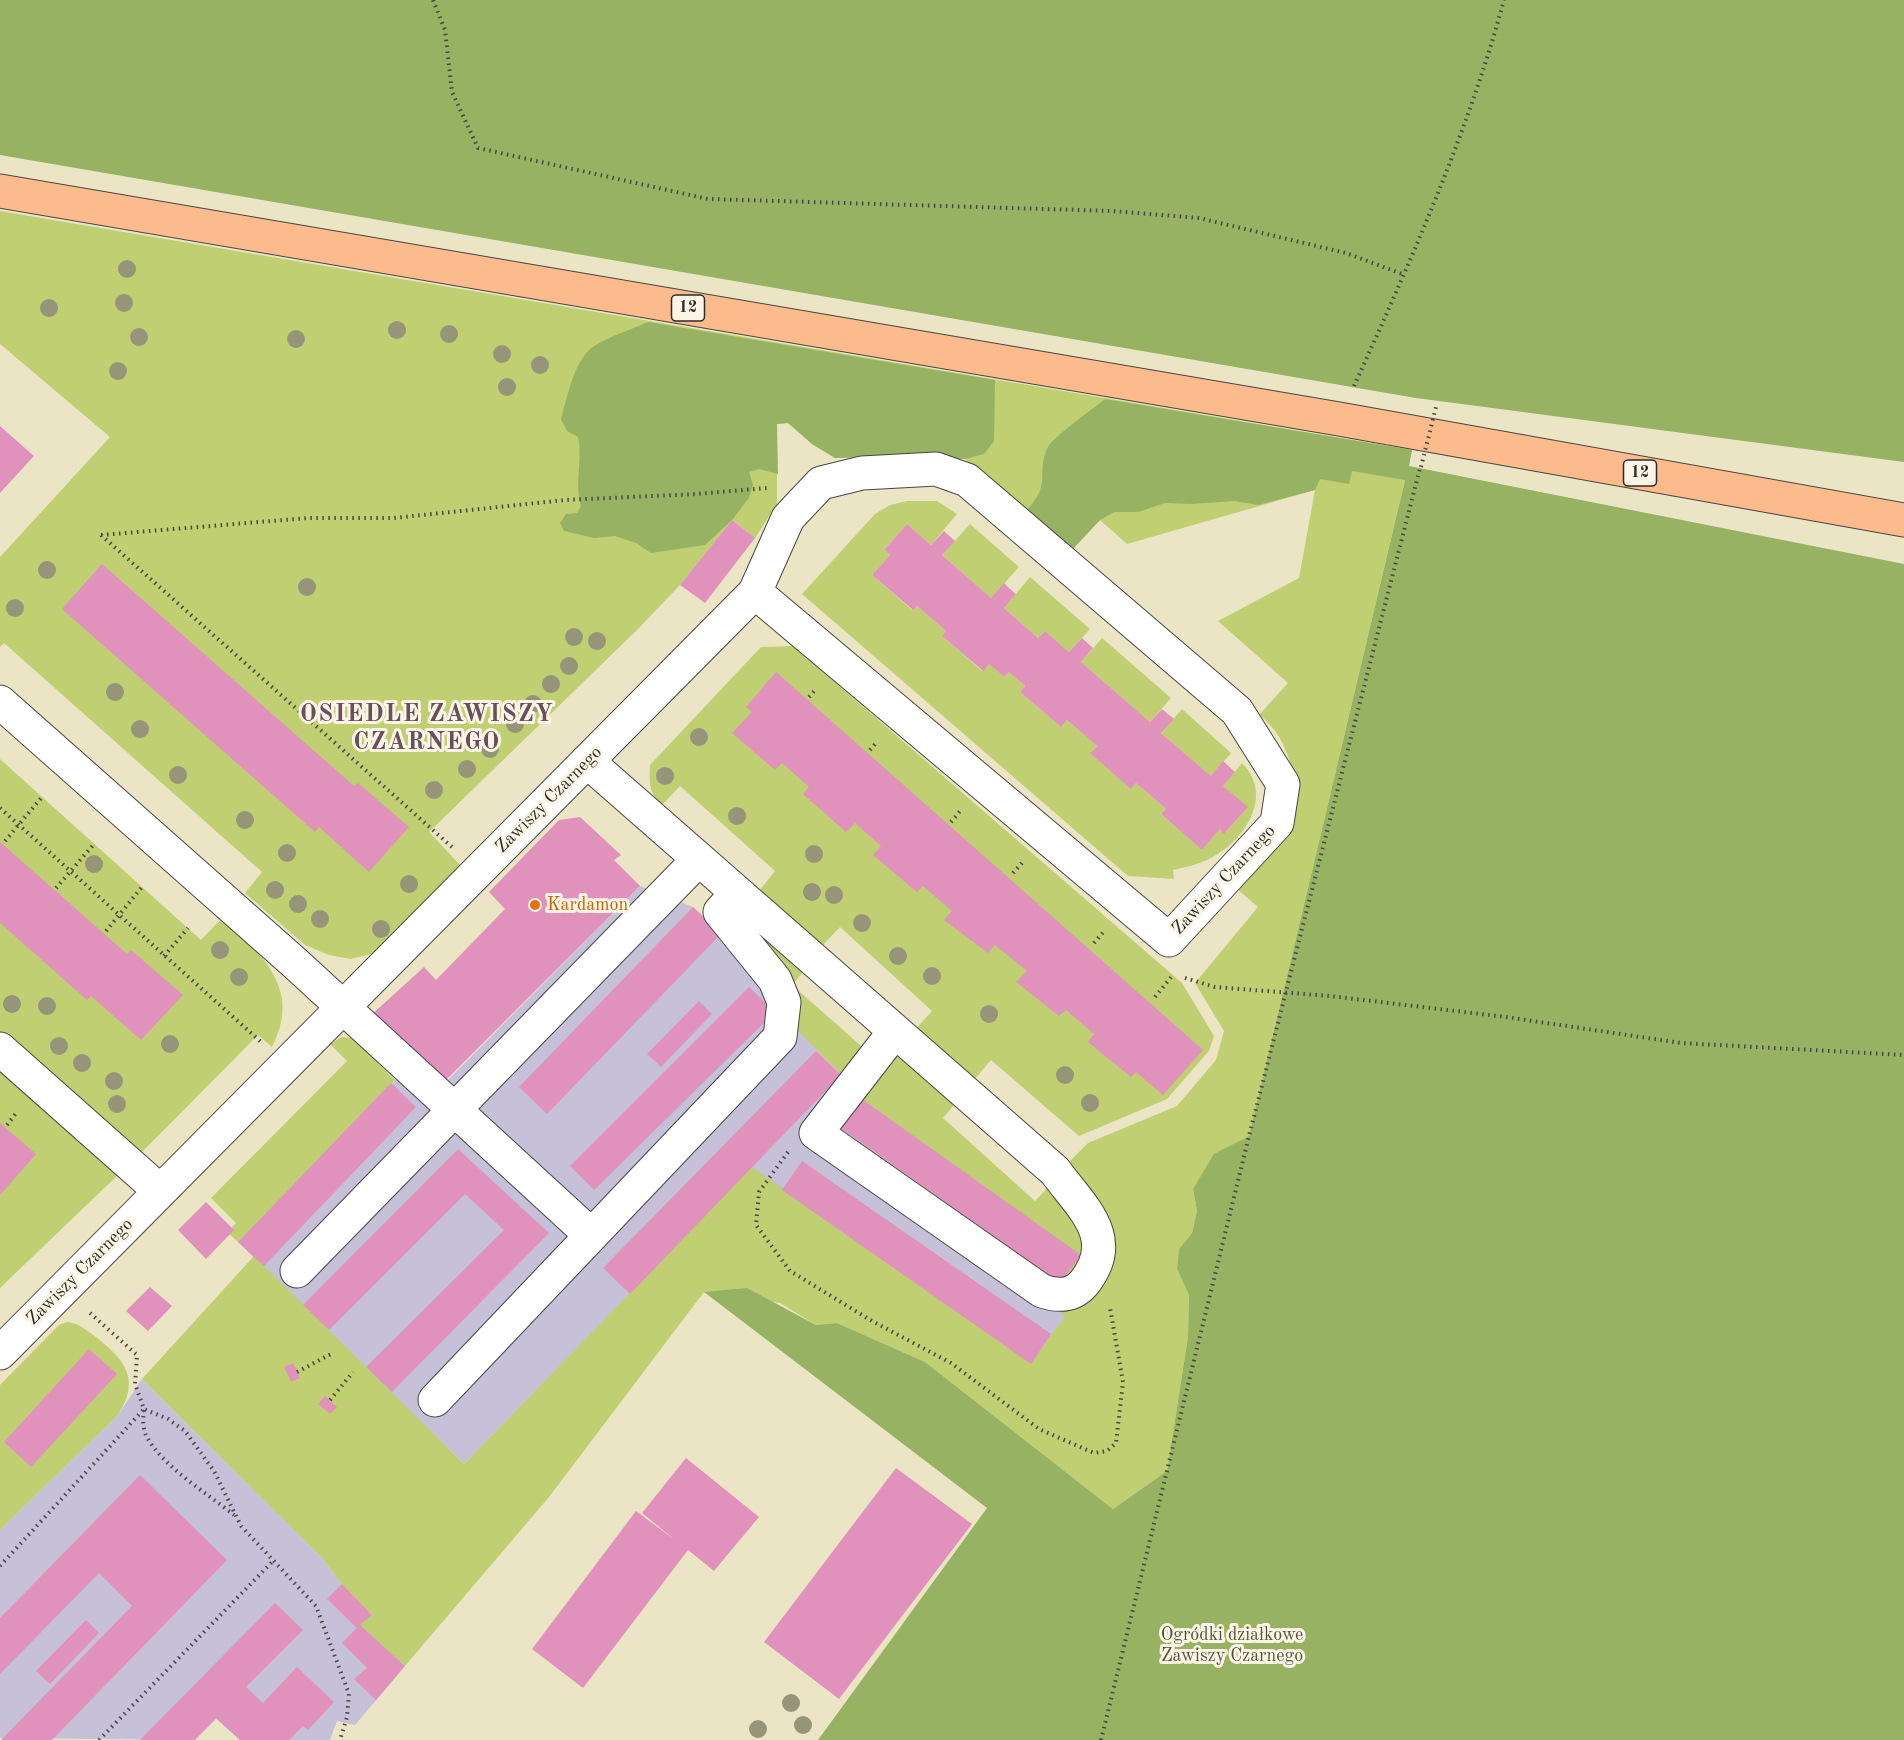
<!DOCTYPE html>
<html>
<head>
<meta charset="utf-8">
<style>
	body { margin:0 }
	canvas { display:block; background:#ece5c5 }
</style>
</head>
<body>
<canvas width="1904" height="1740"></canvas>
<script>
const ctx = document.querySelector('canvas').getContext('2d');
ctx.lineJoin = 'round';
function fillPath(path, color) { ctx.fillStyle = color; ctx.fill(path, 'evenodd'); }
function trace(path, color, width, dash) { ctx.strokeStyle = color; ctx.lineWidth = width; ctx.lineCap = dash ? 'butt' : 'round'; ctx.setLineDash(dash || []); ctx.stroke(path); }
function write(font, color, halo, rows, align = 'center') {
  ctx.font = font + ' "Old Standard TT",serif'; ctx.lineWidth = 6; ctx.setLineDash([]); ctx.textBaseline = 'middle'; ctx.strokeStyle = halo; ctx.fillStyle = color; for (const [text, x, y, turn = 0] of rows) {
    ctx.save(); ctx.translate(x, y); ctx.rotate((+turn || 0) * Math.PI / 180); ctx.textAlign = isNaN(turn) ? turn : align; if (halo) ctx.strokeText(text, 0, 0); ctx.fillText(text, 0, 0); ctx.restore();
  }
}
fillPath(new Path2D(`
	M640,886l53,21 388,348 -15,60 -35,49 -279,-196 -288,296 -226,-222 180,-185 26,27z
	M142,1379l182,181 18,25 30,30 -11,11 44,40 -50,59 -18,-4 -7,19h-90l-24,-21 -21,21 -195,-2v-208l118,-115z`), '#c7c0d9');
fillPath(new Path2D(`
	M0,211l1412,239 -163,686 -34,18 -22,35 4,22 -5,22 -13,16 -2,20 12,26 -1,42 -21,134 -54,38 -188,-147 -88,-39 -21,2 -36,-22 -76,-11 -155,205 -144,169 -45,-41 12,-10 -30,-30 -18,-25 -182,-181 112,-123 210,208 288,-297 279,196 34,-47 -10,-7 44,-46 -40,-91 29,-29 89,-37 39,-46 8,-29 -29,-48 63,-76 -22,-19 57,-115c-6,-24 -14,-43 -34,-58l29,-32 -70,-62 81,-43 16,-88 -188,54 -27,-24 -29,31 -106,-92 -55,-3 -75,2 -23,-14 -24,-21 -11,1v80l-22,34 -23,-18 -52,65 -43,45 -208,202 34,36 -88,85 -24,6 -22,-4 -24,-10 -60,-52 17,-21 -258,-229 -4,4v-90l110,-120 -110,-93z
	M907,501h30l20,13 -26,31 -24,-21 -23,26 6,5 -18,20 40,35 5,-4 29,25 -4,5 40,35 7,-7 15,13 5,-5 16,14 -5,6 41,35 6,-7 30,26 -6,6 40,36 5,-5 30,26 -5,5 41,36 18,-21 5,4 22,-25 -24,-22 19,-23c33,33 2,79 -33,96 -12,6 -23,8 -36,11l1,9 -46,-3 -326,-282 73,-80 15,-9z
	M970,524l49,43 -28,31 -49,-43z
	M1030,577l60,52 -21,23 -24,-21 -7,7 -34,-30z
	M1102,638l69,60 -21,24 -69,-60z
	M793,646l389,337 32,53 -5,15 -42,48 -88,37 -88,-76 -18,21 -59,-50 18,-20 -92,-84 -18,19 -63,-55 16,-20 -95,-85 -18,19c-13,-11 -13,-23 -12,-40l111,-118z
	M1182,709l49,44 -20,23 -50,-43z
	M0,759l201,181 22,-23c37,38 80,70 49,130l-14,-12 -114,115 -144,138z
	M735,910l71,59 -14,16 75,66 -24,25 -51,-51z
	M342,1037l10,1 43,42 -157,162 -11,-10 9,-9 -25,-25 136,-137 -17,-17z
	M897,1045l63,53 -17,20 92,83 18,-19 30,53 2,29 -25,19 20,-28 -221,-158z
	M67,1322c12,1 19,8 29,15 29,23 45,42 22,78l-118,115v-145l59,-60z`), '#bfcf71');
fillPath(new Path2D(`
	M0,0h1904v462l-488,-64 -1416,-243z
	M648,322l347,58 -1,61 -10,13 -19,5 -55,-3 -75,2 -23,-14 -24,-21 -11,1 1,50 -19,-5 -10,3 4,13 -4,13 -17,22 -27,25 -54,8 -15,-10 -21,-7 -21,2 -30,-7 -4,-8 6,-9 11,-1 4,-7c-7,-24 2,-46 -3,-69l-11,-6 -6,-12c6,-21 12,-53 28,-69 12,-11 44,-21 59,-28z
	M1105,399l307,51 -3,16 495,98v1176h-1086l169,-232 -283,-216 43,-4 69,37 21,-2 88,39 188,147 54,-38 21,-134 1,-42 -12,-26 2,-20 13,-16 5,-22 -4,-22 21,-35 35,-18 156,-656 -53,-9 -3,13 -29,-5 -5,11 -57,15 -23,-4 -44,3 -26,-1 -27,9h-24l-14,8 -29,31 -45,-40c27,-28 9,-37 22,-64 4,-9 46,-39 57,-48z`), '#97b263');
fillPath(new Path2D(`
	M0,426l34,30 -34,37z
	M732,520l23,18 -50,65 -25,-18z
	M907,524l24,21 13,-14 11,10 -13,14 49,43 13,-15 6,6 6,5 -12,14 34,30 7,-7 24,21 13,-14 11,10 -12,14 69,60 12,-13 12,10 -13,14 50,43 12,-15 12,11 -12,14 25,21 -24,27 -4,-5 -18,21 -41,-36 5,-5 -30,-26 -5,6 -41,-36 7,-7 -30,-26 -6,7 -41,-35 5,-6 -16,-14 -5,5 -15,-13 -6,7 -41,-35 4,-5 -29,-25 -4,4 -41,-35 18,-20 -6,-5z
	M102,564l252,222 4,-3 51,44 -40,45 -50,-45 -4,5 -253,-223z
	M776,672l427,378 -40,45 -27,-23 -5,5 -43,-35 6,-8 -28,-24 -7,6 -43,-34 11,-11 -32,-26 -7,8 -44,-33 8,-9 -29,-25 -6,6 -44,-37 8,-9 -26,-23 -9,9 -43,-38 6,-7 -27,-24 -7,7 -43,-37 20,-21 -6,-5z
	M580,817l41,38 -7,5 26,26 -197,197 -74,-66 55,-50 12,13 69,-71 -16,-17 70,-72z
	M0,842l127,112 4,-4 52,45 -42,45 -50,-44 -4,4 -87,-77z
	M693,907l28,27 -174,180 -28,-27z
	M749,987l26,25 -181,178 -24,-24z
	M699,1001l13,13 -51,53 -14,-13z
	M816,1051l25,24 -211,219 -27,-26z
	M391,1083l25,24 -152,159 -26,-24z
	M859,1097l222,158 -21,28 -222,-157z
	M0,1123l36,31 -36,41z
	M458,1149l91,84 -157,159 -26,-25 138,-137 -39,-36 -136,136 -26,-25z
	M802,1161l249,173 -20,30 -249,-174z
	M206,1202l28,28 -28,29 -28,-29z
	M150,1287l22,19 -24,25 -22,-20z
	M89,1349l28,25 -86,93 -27,-25z
	M293,1363l7,15 -9,4 -7,-15z
	M325,1396l12,11 -7,7 -12,-10z
	M686,1458l73,59 -45,54 -26,-21 -105,138 -51,-39 104,-138 39,29 -33,-27z
	M896,1468l76,56 -133,175 -75,-57z
	M140,1475l87,85 -175,180h-51l131,-134 -33,-33 -99,101v-56z
	M342,1584l30,31 -12,10 45,41 -29,34 -22,-21 13,-11 -25,-25 15,-15 -30,-29z
	M275,1603l28,27 -57,57 17,16 34,-36 37,35 -26,28 -5,-4 -14,14h-49l-24,-22 -21,22h-55z
	M86,1620l13,13 -49,51 -14,-13z`), '#e092bd');
const minor = new Path2D(`
	M0,702l296,262 295,271
	M587,761l468,410c27,37 65,67 29,112 -12,14 -27,13 -42,8l-226,-158 79,-102
	M0,1049l160,142
	M297,1271l402,-412
	M0,1353l755,-761 33,-74 33,-35 41,-10 74,-4 31,11 270,231 46,73 -6,39 -108,117 -414,-348
	M435,1400l345,-363 4,-35 -9,-22 -55,-68 17,-19`);
const primary = new Path2D(`
	M0,191l1339,228 565,101`);
trace(minor, '#484742', 35);
trace(primary, '#484742', 35);
trace(new Path2D(`
	M433,0l12,30 7,62 26,56 230,51 404,12 87,7 147,35 59,22
	M1354,386c56,-123 115,-256 150,-386
	M101,535l207,-17h86l171,-18 131,-6 71,-6
	M101,535l351,312
	M809,697l7,-8
	M870,750l7,-8
	M0,808l261,234
	M951,822l10,-12
	M5,841l37,-44
	M1013,873l9,-10
	M56,888l38,-44
	M106,931l36,-44
	M1094,943l11,-13
	M164,956l24,-28
	M1185,978l30,9 115,9 176,21 175,26 223,12
	M1155,997l17,-21
	M7,1125l10,-13
	M788,1152l-29,40 -3,33 34,46 82,50 79,42 88,66 55,24 13,-2 9,-8 7,-61 -13,-74
	M90,1313l47,42 -2,29 9,25 24,10 17,12 29,40 27,55 75,80 33,88 -2,23 -7,23
	M297,1372l34,-18
	M330,1400l23,-28
	M144,1410c-1,9 -2,18 3,27 15,29 61,57 87,78
	M0,1566l144,-157
	M99,1740l174,-179
	M1101,1740l148,-604 171,-668`), '#484742', 4, [1.5, 4.5]);
trace(minor, '#fff', 33);
trace(primary, '#fbbb8c', 33);
trace(new Path2D(`
	M1421,467l16,-64`), '#484742', 4, [1.5, 4.5]);
ctx.fillStyle = '#96957a';
for (const [x, y] of [
	[127,269],
	[124,303],
	[49,308],
	[397,330],
	[449,334],
	[139,337],
	[296,339],
	[502,354],
	[540,365],
	[118,371],
	[507,387],
	[47,570],
	[307,587],
	[15,608],
	[574,637],
	[597,641],
	[569,666],
	[551,684],
	[115,692],
	[533,704],
	[515,724],
	[140,729],
	[699,737],
	[490,749],
	[467,769],
	[178,775],
	[665,776],
	[434,790],
	[737,816],
	[245,820],
	[287,853],
	[814,854],
	[94,864],
	[409,884],
	[275,890],
	[812,892],
	[834,895],
	[298,904],
	[320,919],
	[862,923],
	[381,929],
	[220,950],
	[898,956],
	[932,976],
	[239,977],
	[12,1004],
	[47,1006],
	[989,1014],
	[170,1044],
	[59,1046],
	[82,1063],
	[1065,1075],
	[114,1081],
	[1090,1103],
	[117,1104],
	[791,1703],
	[803,1725],
	[758,1729]
]) { ctx.beginPath(); ctx.arc(x, y, 9, 0, 2 * Math.PI); ctx.fill(); }
for (const [x, y, r, color] of [
	[535,905,6,"#e8710a"]
]) { const dot = new Path2D(); dot.arc(x, y, r, 0, 2 * Math.PI); ctx.fillStyle = color; ctx.fill(dot); trace(dot, '#fcf5e5', 2); }
for (const [x, y, w] of [
	[688,308,33],
	[1640,473,33]
]) { const box = new Path2D(); box.roundRect(x - w / 2, y - 13, w, 26, 4.5); ctx.fillStyle = '#fcf5e5'; ctx.fill(box); trace(box, '#2b2b2b', 1.5); }
write('bold 16px', '#2b2b2b', null, [
	["12",688,308],
	["12",1640,473]
]);
write('18px', '#2b2b2b', '#fcf5e5', [
	["Zawiszy Czarnego",549,800,-45],
	["Zawiszy Czarnego",1224,880,-47],
	["Zawiszy Czarnego",80,1272,-45]
]);
write('18px', '#c56008', '#fcf5e5', [
	["Kardamon",547,905]
], 'left');
write('18px', '#50543c', '#fcf5e5', [
	["Ogródki działkowe",1232,1635],
	["Zawiszy Czarnego",1232,1656]
]);
ctx.letterSpacing = '1.5px';
write('bold 24px', '#6a4f5e', '#fcf5e5', [
	["OSIEDLE ZAWISZY",427,715],
	["CZARNEGO",427,743]
]);
ctx.letterSpacing = '0px';
</script>
</body>
</html>
